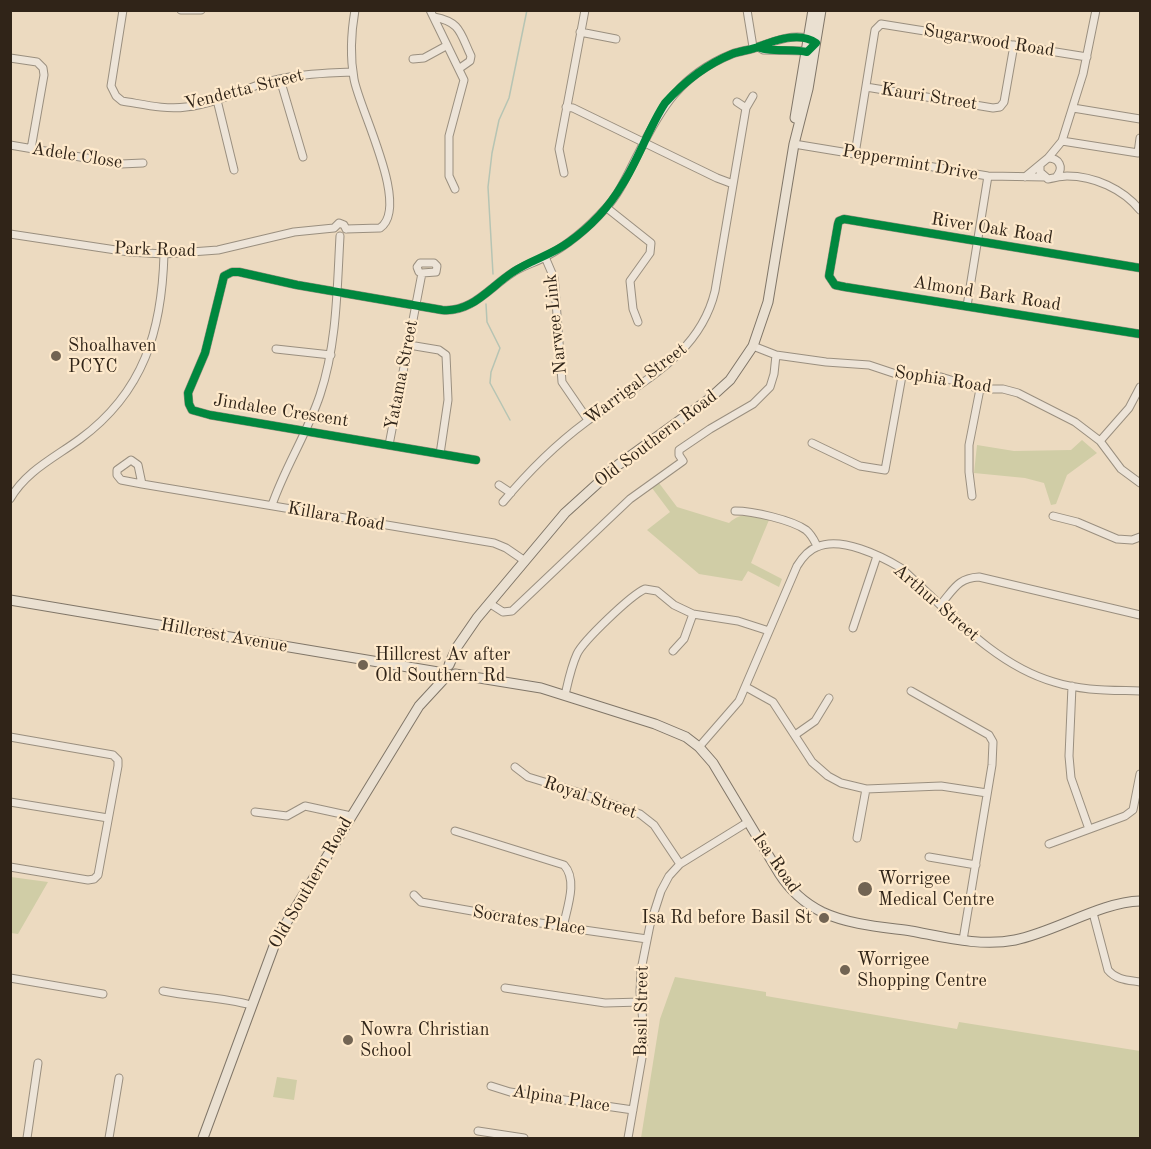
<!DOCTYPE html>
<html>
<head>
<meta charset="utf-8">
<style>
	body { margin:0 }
	#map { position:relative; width:1151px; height:1149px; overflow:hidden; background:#ecdac0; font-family:"Old Standard TT",serif }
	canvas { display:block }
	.frame { position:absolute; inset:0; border:12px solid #302418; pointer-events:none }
</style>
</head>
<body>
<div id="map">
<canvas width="1151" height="1149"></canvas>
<div class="frame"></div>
</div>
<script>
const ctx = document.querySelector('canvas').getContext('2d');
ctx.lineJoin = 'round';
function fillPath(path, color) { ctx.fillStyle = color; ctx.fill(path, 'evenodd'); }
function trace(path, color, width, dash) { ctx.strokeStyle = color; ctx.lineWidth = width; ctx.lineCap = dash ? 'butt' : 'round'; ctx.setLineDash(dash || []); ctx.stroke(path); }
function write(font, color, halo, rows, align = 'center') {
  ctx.font = font + ' "Old Standard TT",serif'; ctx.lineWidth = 4.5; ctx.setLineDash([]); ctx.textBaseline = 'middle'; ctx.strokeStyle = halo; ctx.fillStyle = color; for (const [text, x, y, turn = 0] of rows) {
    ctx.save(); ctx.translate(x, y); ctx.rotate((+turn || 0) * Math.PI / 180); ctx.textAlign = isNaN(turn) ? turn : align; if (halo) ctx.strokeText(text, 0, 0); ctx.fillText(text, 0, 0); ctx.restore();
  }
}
fillPath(new Path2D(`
	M1082,440l15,13 -30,22 -11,29 -5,1 -7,-22 -19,-5 -51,-5 3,-28 37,6 57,-1z
	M659,483l18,24 52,16c14,-12 23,-8 40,-3l-18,43 31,16 -3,8 -31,-16 -6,10 -43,-7 -52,-44 23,-18 -18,-24z
	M11,877l37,5 -30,52 -7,-1z
	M675,977l91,15v4l191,33 2,-7 181,29v87h-499l19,-119z
	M277,1077l20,3 -3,20 -21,-3z`), '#d0cda6');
trace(new Path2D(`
	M493,274l-5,-87 4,-34 7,-33 10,-22 18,-88
	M486,304l1,18 13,26 -9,24 -1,11 20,37`), '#b6c4b3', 1.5);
const minor = new Path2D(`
	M123,10l-12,76 5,10 6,5c20,3 43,9 64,6 29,-3 57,-18 84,-26 28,-7 55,-8 83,-9
	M181,10h20
	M430,10l34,70 -15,56v40l6,13
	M747,10l6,37
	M434,17c27,5 26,16 37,39l-1,5 -10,7
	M580,32l36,7
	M758,47l5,3 45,1
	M10,58l27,4 6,6 1,7 -13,74
	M413,59l11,-1 22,-12
	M280,79l23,78
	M866,87l127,21 7,-1 4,-5 10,-57
	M217,100l17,70
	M737,102l9,6
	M566,107l7,1 144,70 16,6
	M1073,108l67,11
	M1062,141l76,12 2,-15
	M794,144l194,32 57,1
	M10,145l111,19 22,-1
	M855,154l20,-124 6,-6 206,33
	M1048,158c11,0 16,9 9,18
	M1040,165v7l8,7c7,-1 12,-3 19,-3 27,0 56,13 73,34
	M564,173l-5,-24 26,-139
	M1025,177l23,-19 14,-17 21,-67 13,-64
	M607,208l44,35 -1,10 -20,28 3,28 5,13
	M346,229l34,-1c31,-21 -21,-119 -26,-149 -4,-22 -3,-46 1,-69
	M10,234l119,18 35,2 54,-4 76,-18 40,-4 5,-5 5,2 2,4
	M545,257l9,21 1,10 7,94 26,38
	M1140,268l-296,-49 -5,2 -1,3 -9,52 6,9 10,2 295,47
	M967,306l21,-130
	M409,345l30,5 7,5 2,45 -8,54
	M753,346l23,9 50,7 43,3 33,11 39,1 39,12h23l15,4 57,29 25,19 21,28 19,14
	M276,349l55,6
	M1100,441l29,-33 11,-21
	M812,443l48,23 25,4 17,-94
	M389,445l33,-172 -3,-1 -2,-5 3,-4h14l3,3 -1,6 -14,1
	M476,460l-266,-45 -18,-5 -3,-6 -1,-11 17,-40 19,-77 8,-4h7l58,13 145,25c29,3 47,-22 70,-37 10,-7 22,-10 33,-16 23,-12 43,-29 60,-48 15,-16 23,-36 33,-55 23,-46 42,-79 94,-100 8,-3 18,-4 26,-7 16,-6 36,-14 53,-8
	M142,484l-21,-4 -4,-5v-5l14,-10 7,5 4,19 352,59 12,5 19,13
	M499,485l12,8
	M972,496l-3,-24v-27l11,-56
	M10,499c16,-28 44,-41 70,-60 64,-47 82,-109 84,-185
	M503,502c25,-30 52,-57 83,-80 51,-39 113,-64 129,-131l31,-183 7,-12
	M272,505c13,-38 35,-71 48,-110 17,-51 17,-106 20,-159
	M735,511c18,0 57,9 71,19 6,5 8,10 11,16
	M1053,516l24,6 40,17 15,1 8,-3
	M489,603l14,9 9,-1 118,-112 53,-38 -4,-6v-5l31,-21 43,-25 17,-17 4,-13 2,-19
	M941,604c13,-15 17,-26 38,-27l161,38
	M853,628l24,-72
	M673,651l11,-12 9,-25
	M1072,686l-3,70 2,22 18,51
	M746,687l27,15 39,60 16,14 13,7 25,6 75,-3 46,7
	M911,691l78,44 4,7 -1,23 -29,175
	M565,695c3,-13 6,-28 12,-41 6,-13 54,-59 68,-65l12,2 17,14 19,9 45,7 31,10
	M795,735l20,-14 14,-23
	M10,737l103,18 5,5v6l-20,109 -4,4 -6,1 -78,-13
	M699,747l40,-46 58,-135c5,-8 11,-16 20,-19 24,-11 64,9 84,21 47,42 91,96 153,114 28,9 58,8 86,9
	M515,767l13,10 46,14 66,23 14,11 26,39
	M10,802l98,16
	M255,812l32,4 18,-10 46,10
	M455,831l109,34c14,15 3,43 -1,62
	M857,838l9,-49
	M1049,844l76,-28 8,-6 7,-36
	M929,857l47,8
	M414,895l7,7 142,25 84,12
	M1093,913l15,57c8,10 20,10 32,12
	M10,978l93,16
	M505,988l100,15 36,-1
	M163,991c30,6 59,6 88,14
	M491,1086l19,6 123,18
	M478,1131l46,7
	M27,1138l11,-75
	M109,1138l10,-60
	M628,1138l15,-86 1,-20 -4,-40 1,-22 9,-45 11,-34 8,-15 11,-12 68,-42`);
const major = new Path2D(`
	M795,118l18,-108
	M10,600l428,72
	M449,665l8,-18 20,-29 88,-105 53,-48 90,-65 22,-20 23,-34 15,-44 26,-158 14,-55 13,-79
	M455,674l86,14 114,36 31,13 13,10 14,16 66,110c11,17 25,30 43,39 28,13 60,15 89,19 33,6 70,16 104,9 40,-8 86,-38 125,-39
	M203,1138l74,-200 142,-232 24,-26`);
trace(minor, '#9a8f7f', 9);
trace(major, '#807668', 11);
trace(minor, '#ede4d8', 7);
trace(major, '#eae0d1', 9);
trace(new Path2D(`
	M1140,268l-296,-49 -5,2 -1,3 -9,52 6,9 10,2 295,47
	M476,460l-266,-45 -18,-5 -3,-6 -1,-11 17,-40 19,-77 8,-4h7l58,13 145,25c30,3 48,-23 71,-38 17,-12 39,-17 56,-30 21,-15 40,-35 53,-57 17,-26 26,-56 43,-82 19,-21 40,-38 67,-49 8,-3 18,-4 26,-7 17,-7 42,-16 58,-4l-9,9c-12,-3 -41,0 -49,-5`), '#00873e', 8);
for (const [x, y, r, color] of [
	[56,356,6,"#726453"],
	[363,665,6,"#726453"],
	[865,889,8,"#726453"],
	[824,918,6,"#726453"],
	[845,970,6,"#726453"],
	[348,1040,6,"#726453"]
]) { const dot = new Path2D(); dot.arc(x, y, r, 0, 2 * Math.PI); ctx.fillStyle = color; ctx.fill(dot); trace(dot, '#fee9cb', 2); }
write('18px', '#302418', '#fee9cb', [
	["Sugarwood Road",989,41,9],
	["Vendetta Street",244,90,-14],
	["Kauri Street",929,97,9],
	["Adele Close",77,156,9],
	["Peppermint Drive",910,163,10],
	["River Oak Road",992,229,9],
	["Park Road",155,250,2],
	["Almond Bark Road",987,294,9],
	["Narwee Link",556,324,-96],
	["Yatama Street",402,375,-79],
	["Sophia Road",943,380,9],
	["Warrigal Street",636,384,-37],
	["Jindalee Crescent",281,411,9],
	["Old Southern Road",656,439,-37],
	["Killara Road",336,517,10],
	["Arthur Street",936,603,41],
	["Hillcrest Avenue",224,636,10],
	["Royal Street",590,798,19],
	["Isa Road",776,863,55],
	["Old Southern Road",311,883,-60],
	["Socrates Place",529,921,9],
	["Basil Street",642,1011,-89],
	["Alpina Place",561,1099,9]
]);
write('18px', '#302418', '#fee9cb', [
	["Shoalhaven",68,346],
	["PCYC",68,367],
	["Hillcrest Av after",375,655],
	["Old Southern Rd",375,676],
	["Worrigee",878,879],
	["Medical Centre",878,900],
	["Isa Rd before Basil St",812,918,"right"],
	["Worrigee",857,960],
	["Shopping Centre",857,981],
	["Nowra Christian",360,1030],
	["School",360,1051]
], 'left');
</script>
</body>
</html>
